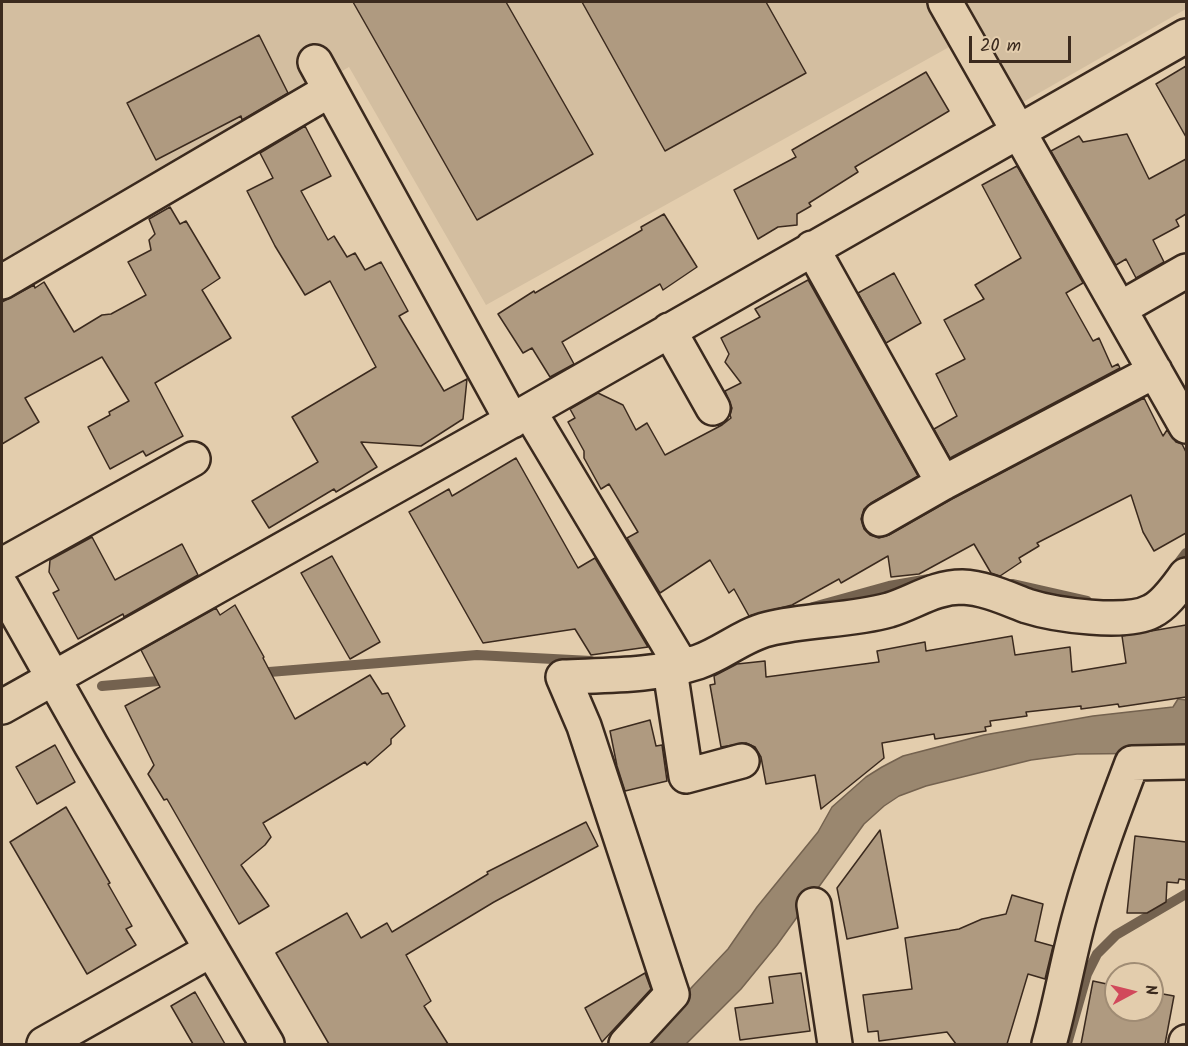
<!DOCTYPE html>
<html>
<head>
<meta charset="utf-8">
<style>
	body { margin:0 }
	#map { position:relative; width:1188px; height:1046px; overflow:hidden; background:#e3cdad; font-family:Kalam,sans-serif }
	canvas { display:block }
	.frame { position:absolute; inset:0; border:3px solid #3b2a1e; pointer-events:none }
	.north { position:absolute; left:1104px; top:962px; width:60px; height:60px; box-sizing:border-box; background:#e3cdad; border:2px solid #a08c74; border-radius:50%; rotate:83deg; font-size:16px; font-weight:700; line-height:24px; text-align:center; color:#3b2a1e }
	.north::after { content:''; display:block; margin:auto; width:21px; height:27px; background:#d1495b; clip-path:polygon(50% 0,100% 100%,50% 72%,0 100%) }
	.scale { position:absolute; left:969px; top:36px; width:102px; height:27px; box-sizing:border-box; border:3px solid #3b2a1e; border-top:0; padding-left:8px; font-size:18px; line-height:21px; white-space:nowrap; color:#3b2a1e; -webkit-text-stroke:4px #e3cdad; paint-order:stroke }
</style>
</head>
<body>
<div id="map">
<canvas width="1188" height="1046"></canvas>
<div class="frame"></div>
<div class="north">N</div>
<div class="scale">20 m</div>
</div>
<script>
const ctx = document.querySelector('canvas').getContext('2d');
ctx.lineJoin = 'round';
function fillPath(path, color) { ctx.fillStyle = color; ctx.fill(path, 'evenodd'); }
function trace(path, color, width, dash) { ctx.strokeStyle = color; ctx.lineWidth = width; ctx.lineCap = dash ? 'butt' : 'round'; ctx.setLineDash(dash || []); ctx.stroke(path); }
fillPath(new Path2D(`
	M2,2h928l21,44 -465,259 -137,-238 -347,202z
	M951,2h235v7l-168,96z`), '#d3bea0');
const water = new Path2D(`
	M1178,699l8,1v53l-109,1 -46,6 -105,26 -27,10 -15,10 -20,18 -87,121 -36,44 -55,55h-48l90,-95 29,-42 61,-75 14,-25 34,-30 16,-10 21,-11 81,-21 109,-19 80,-9z`);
fillPath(water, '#9a876f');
trace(water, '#74624f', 1.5);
trace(new Path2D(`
	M1174,569l12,-16
	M1012,584l75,17
	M813,607l76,-21 40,-7
	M257,673l220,-18 114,6
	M102,686l68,-6
	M1067,1044l20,-70 10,-20 19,-19 70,-41`), '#74624f', 10);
const building = new Path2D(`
	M353,2h153l87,152 -116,66z
	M582,2h184l40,71 -141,78z
	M259,35l29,58 -46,27 -1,-4 -85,44 -29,-57z
	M1186,66v71l-30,-53z
	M926,72l23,39 -94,56 3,5 -49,31 2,3 -14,8v11l-19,2 -20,12 -24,-49 62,-33 -4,-7z
	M305,126l26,50 -30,15 27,49 6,-4 13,21 8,-4 10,17 16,-8 27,49 -9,5 45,75 23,-12 -4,40 -42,27 -60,-4 16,25 -41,25 -2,-3 -65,39 -17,-27 66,-39 -26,-45 84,-50 -46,-86 -25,14 -30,-49 -28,-55 26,-13 -13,-25z
	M1127,134l22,45 37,-20v55l-10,6 3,6 -26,14 11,22 -28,16 -10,-19 -10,6 -65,-114 28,-15 4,6z
	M1017,166l66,117 -17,10 27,48 6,-3 13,29 6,-3 2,4 -170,90 -16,-29 23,-13 -21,-42 29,-15 -21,-39 40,-21 -9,-14 46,-27 -39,-73z
	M170,207l10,17 6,-3 34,57 -18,12 29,48 -76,45 28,53 -37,20 -3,-5 -33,18 -22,-42 22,-12 -1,-3 20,-11 -27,-44 -77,41 14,24 -37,22v-142l32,-17 1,3 9,-6 30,50 28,-17 9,-1 35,-19 -18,-33 23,-12 -2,-10 6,-6 -6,-15z
	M664,214l33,53 -34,23 -3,-6 -98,58 12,22 -24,13 -18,-29 -9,5 -25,-39 36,-23 1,2 107,-63 -1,-3z
	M894,273l27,50 -35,20 -28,-50z
	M808,280l110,196 -47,27 -7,6 -3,10 3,10 6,6 9,3 10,-3 63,-36 192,-101 19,38 4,-6 9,12 6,2 4,8v81l-32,18 -11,-19 -12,-37 -94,48 2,3 -20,12 2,4 -21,14 -9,-3 -17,-29 -55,30 -28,3 -3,-21 -47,27 -2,-4 -47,26 -43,11 -15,-27 -5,4 -19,-33 -50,33 -33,-55 11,-6 -29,-48 -8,5 -17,-31v-7l-16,-29 7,-4 -5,-9 28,-16 25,12 13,25 11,-7 18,32 57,-30 9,-7 -1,-3 2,-7 -7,-17 16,-8 -16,-21 4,-8 -8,-16 39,-21 -5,-8z
	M516,458l62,110 17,-10 53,89 -57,8 -16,-26 -92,14 -74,-131 40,-23 3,7z
	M92,537l23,43 67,-36 16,31 -74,42 -1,-3 -45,25 -25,-46 6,-3 -10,-18 1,-12z
	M332,556l48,86 -30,17 -49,-86z
	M235,605l29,52 -1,1 32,61 75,-44 12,19 6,-1 17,33 -14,13v5l-24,21 -2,-3 -102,61 8,14 -6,8 -24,20 28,41 -30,18 -72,-125 -3,1 -16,-26 6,-9 -29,-59 35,-19 -19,-37 75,-42 4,7z
	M1186,625v72l-67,10 -1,-3 -37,5v-3l-55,6 1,4 -37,5 1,5 -6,1 1,4 -51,8 -1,-5 -52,9 2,15 -63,51 -6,-34 -49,9 -5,-27 -6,-10 -9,-4 -25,4 -11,-62 5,-1 -1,-8 23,-12 28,-3 1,16 113,-15 -2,-11 48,-9 1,9 86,-15 3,19 55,-8 2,25 54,-9 -4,-27z
	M650,720l6,26 6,-1 5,36 -42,10 -8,-25 -7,-35z
	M55,745l20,37 -38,22 -21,-37z
	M66,807l44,76 -2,1 24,42 -6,3 10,16 -49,29 -77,-132z
	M586,822l12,24 -104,56 -88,53 25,46 -7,5 24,38h-119l-53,-91 71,-40 14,25 26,-15 5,9 96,-58 -1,-2z
	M880,830l18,98 -51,11 -10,-51z
	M1135,836l51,6v38l-7,-1 -1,4 -11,-1 -1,20 -19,11h-20z
	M1012,895l31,9 -8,37 18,5 -8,33 -17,-5 -21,70h-51l-9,-12 -68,9 -1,-10 -10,1 -5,-37 49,-6 -7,-51 54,-9 23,-10 24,-5z
	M645,973l6,16 -49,53 -17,-34z
	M801,973l9,58 -70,9 -5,-32 38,-5 -4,-26z
	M1093,981l23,5v24h36v-18l22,4 -9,48h-84z
	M195,992l30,52h-32l-22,-38z`);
fillPath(building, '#af9a80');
trace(building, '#3b2a1e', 1.5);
const minor = new Path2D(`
	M945,2l241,424
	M315,62l197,359
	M812,248l131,235
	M2,282l328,-192
	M1121,308l65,-37
	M669,330l44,78
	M529,411l153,256
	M880,519l63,-36 212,-112
	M2,565l191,-106
	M2,587l89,158 176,299
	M670,670l16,106 56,-15
	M2,707l527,-296 657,-375
	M814,905l21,139
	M44,1044l167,-94
	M626,1044l46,-50 -88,-268 -21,-49c45,-2 92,-1 135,-15 24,-8 45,-27 70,-33 40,-10 82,-8 121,-19 26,-8 45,-23 73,-23 23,1 44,11 65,19 28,9 100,19 125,5 14,-7 25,-24 34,-36
	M1049,1044c12,-42 19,-86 31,-129 14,-52 33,-102 52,-152l54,-1
	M1186,1044v-2`);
trace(minor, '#3b2a1e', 38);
trace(minor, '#e3cdad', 33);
</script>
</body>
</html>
